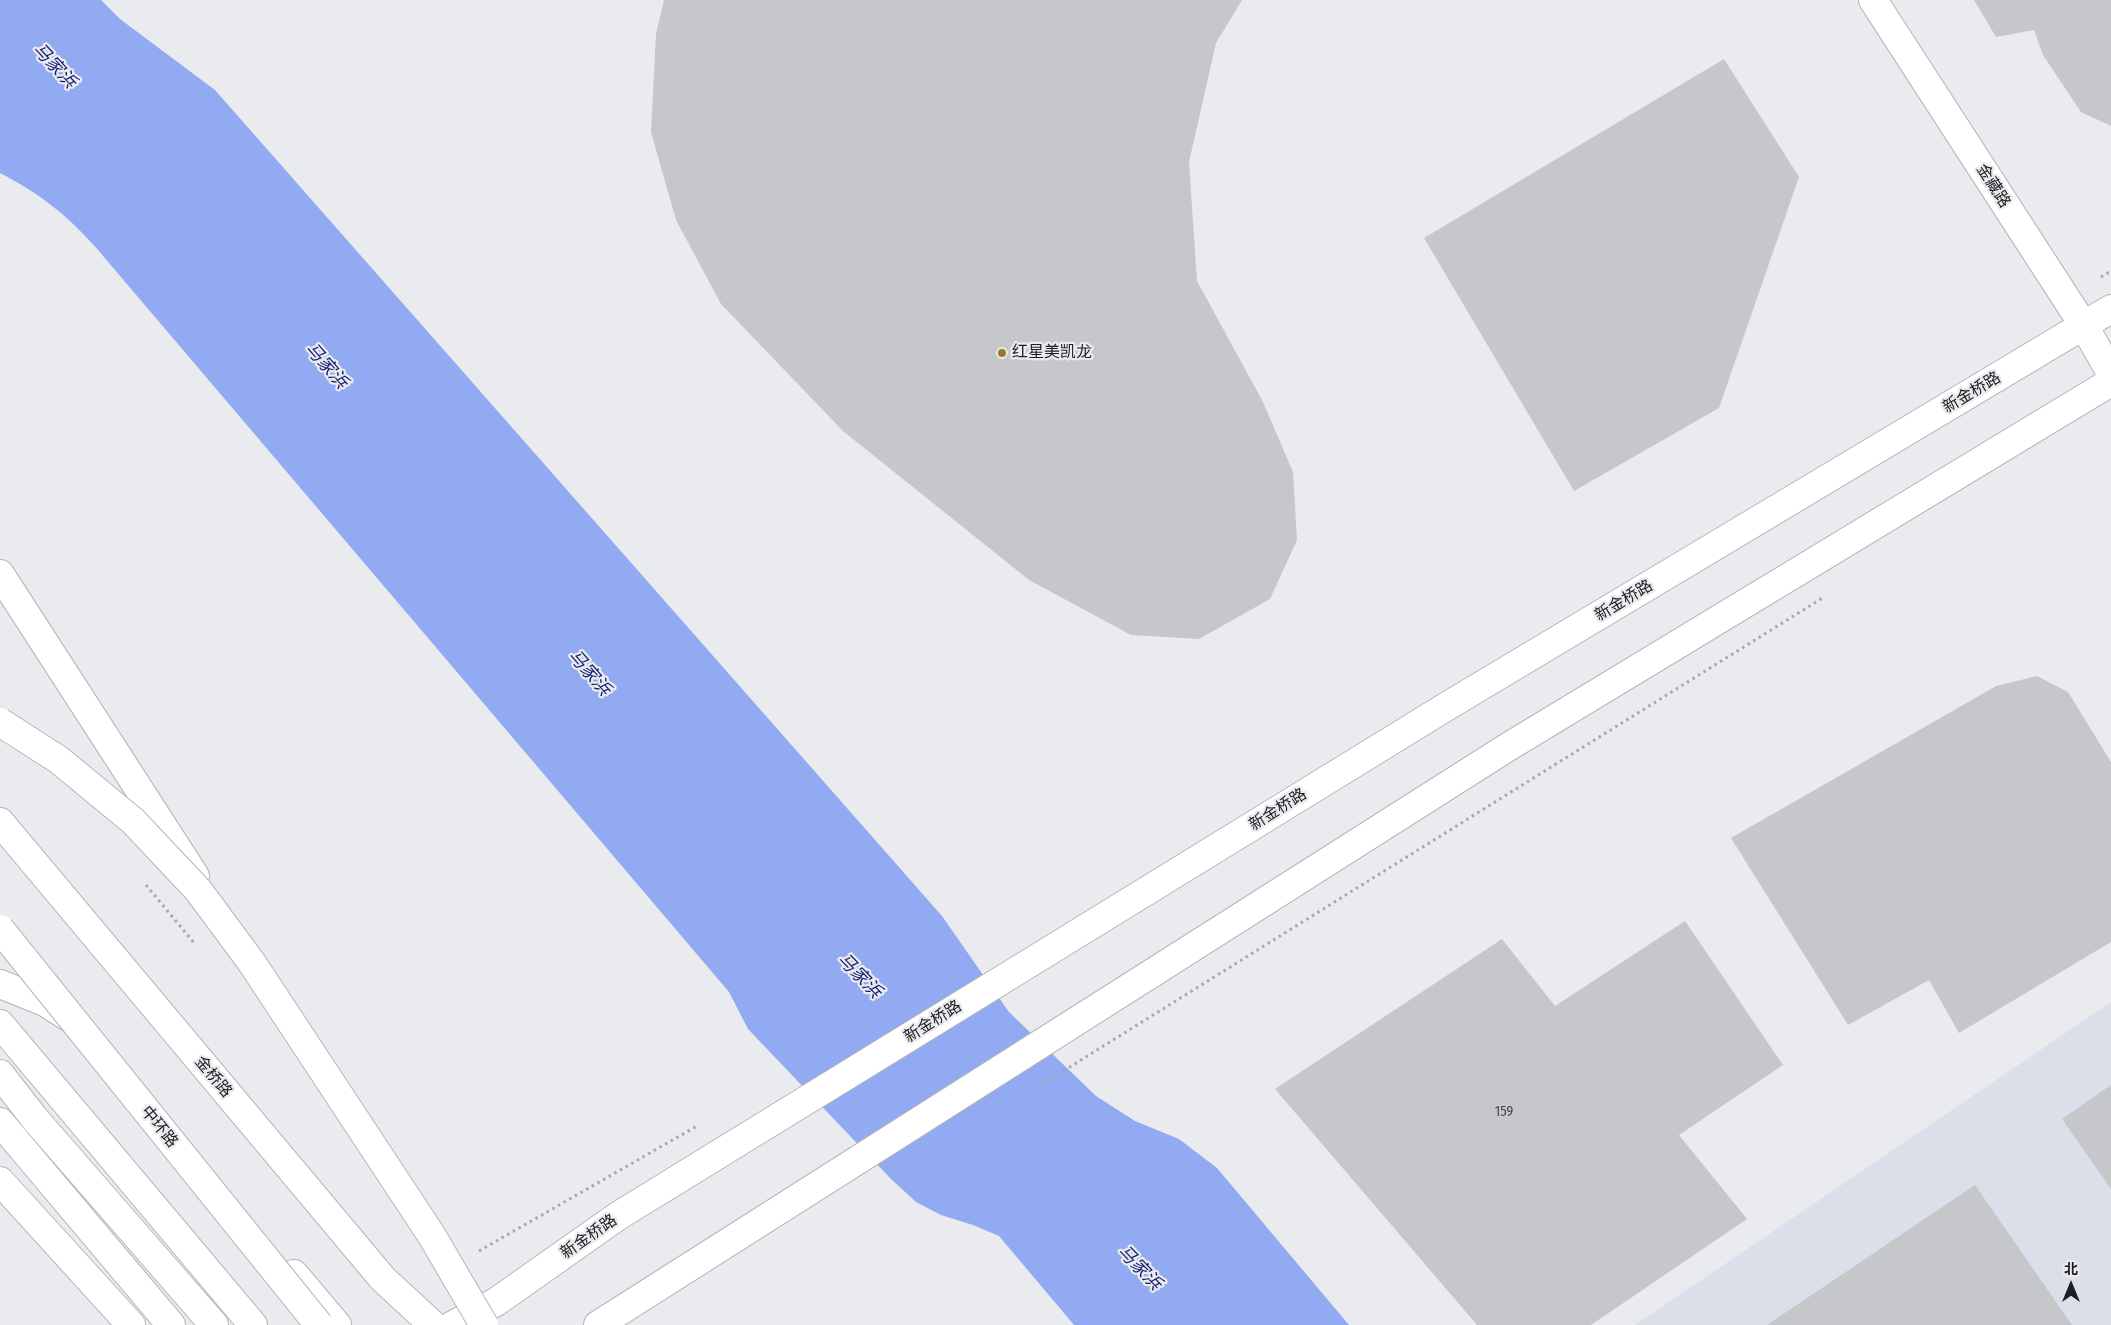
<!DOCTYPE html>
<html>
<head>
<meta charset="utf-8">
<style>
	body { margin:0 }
	#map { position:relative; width:2111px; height:1325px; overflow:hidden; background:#eaebef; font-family:"Fira Sans Condensed","Noto Sans SC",sans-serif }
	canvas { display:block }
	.north { position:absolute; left:2046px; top:1260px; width:50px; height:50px; -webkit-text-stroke:4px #eaebef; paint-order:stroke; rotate:0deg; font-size:14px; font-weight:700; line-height:20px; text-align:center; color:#1d1d1f }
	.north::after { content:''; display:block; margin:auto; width:18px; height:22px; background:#1d1d1f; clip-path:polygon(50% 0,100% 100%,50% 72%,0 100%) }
</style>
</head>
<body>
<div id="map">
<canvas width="2111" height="1325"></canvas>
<div class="north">北</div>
</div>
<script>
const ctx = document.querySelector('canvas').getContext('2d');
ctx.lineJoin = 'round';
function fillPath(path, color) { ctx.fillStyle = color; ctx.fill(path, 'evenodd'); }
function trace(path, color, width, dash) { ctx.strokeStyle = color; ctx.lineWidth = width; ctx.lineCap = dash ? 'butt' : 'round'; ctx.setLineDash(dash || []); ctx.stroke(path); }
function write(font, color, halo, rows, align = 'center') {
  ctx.font = font + ' "Fira Sans Condensed","Noto Sans SC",sans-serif'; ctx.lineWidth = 4.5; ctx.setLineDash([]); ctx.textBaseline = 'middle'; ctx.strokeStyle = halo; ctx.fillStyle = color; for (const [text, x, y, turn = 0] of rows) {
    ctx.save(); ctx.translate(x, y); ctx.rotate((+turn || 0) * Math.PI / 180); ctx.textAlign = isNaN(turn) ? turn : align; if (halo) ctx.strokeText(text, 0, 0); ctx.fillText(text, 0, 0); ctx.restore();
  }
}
fillPath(new Path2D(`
	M2111,1002v323h-476z`), '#dbdfea');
fillPath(new Path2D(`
	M0,0h101l19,19 95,71 727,826 67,96 87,84 39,25 44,18 38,29 132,157h-275l-75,-89 -26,-11 -32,-10 -25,-13 -24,-22 -144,-151 -19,-37 -631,-742c-31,-35 -56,-55 -98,-77z`), '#92aaf2');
fillPath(new Path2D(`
	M664,0h578l-26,43 -27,119 8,119 66,121 30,70 4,68 -27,59 -71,40 -68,-4 -102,-55 -186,-149 -122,-127 -45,-84 -25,-88 5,-98z
	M1974,0h137v126l-30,-14 -38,-57 -9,-25 -38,7z
	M1724,59l75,118 -80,231 -145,83 -150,-253z
	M2037,676l31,16 43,70v180l-152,91 -30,-53 -81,45 -117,-187 265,-152z
	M1685,921l98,144 -104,70 68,84 -156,106h-114l-202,-236 227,-150 53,67z
	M2111,1085v104l-49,-70z
	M1975,1185l97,140h-305z`), '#c5c7cb');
const minor = new Path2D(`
	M1873,0l211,326 27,47
	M453,1325l43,-23 122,-86 831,-511 662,-396
	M598,1325l910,-578 603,-365`);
const major = new Path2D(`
	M0,822l383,457 50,46
	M0,984l45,18 25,16
	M0,1024l253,301
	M0,1122l171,203
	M294,1274l43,51`);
const highway = new Path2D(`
	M0,574l195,302
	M0,1074l35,45 179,206
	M0,1181l131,144`);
trace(minor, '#b5b6ba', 30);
trace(major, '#b5b6ba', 30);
trace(highway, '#b5b6ba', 30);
trace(new Path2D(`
	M2101,277l10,-6
	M146,885l49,59
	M1036,1088l788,-491
	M479,1251l218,-125`), '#a7a7ab', 3, [2.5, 4]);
trace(minor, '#fff', 28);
trace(major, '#fff', 28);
trace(highway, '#fff', 28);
const highwayBridge = new Path2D(`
	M0,722l59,38 74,61 65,69 54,73 180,273 52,89
	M0,929l319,396`);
trace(highwayBridge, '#b5b6ba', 30, []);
trace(highwayBridge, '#fff', 28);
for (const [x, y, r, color] of [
	[1002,353,5,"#987c24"]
]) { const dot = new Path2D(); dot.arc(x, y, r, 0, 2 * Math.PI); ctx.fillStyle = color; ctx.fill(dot); trace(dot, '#eaebef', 2); }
write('14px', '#47484a', null, [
	["159",1504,1112]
]);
write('16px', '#1d1d1f', '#eaebef', [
	["金藏路",1993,186,57],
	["新金桥路",1972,393,-31],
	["新金桥路",1624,601,-31],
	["新金桥路",1278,810,-32],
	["新金桥路",933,1022,-32],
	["金桥路",213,1077,50],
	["中环路",159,1127,51],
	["新金桥路",589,1237,-35]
]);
write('16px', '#1d1d1f', '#eaebef', [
	["红星美凯龙",1012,353]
], 'left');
write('italic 18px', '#161f71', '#eaebef', [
	["马家浜",54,66,47],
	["马家浜",326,366,49],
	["马家浜",589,673,49],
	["马家浜",859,976,46],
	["马家浜",1139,1268,46]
]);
</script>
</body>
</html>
